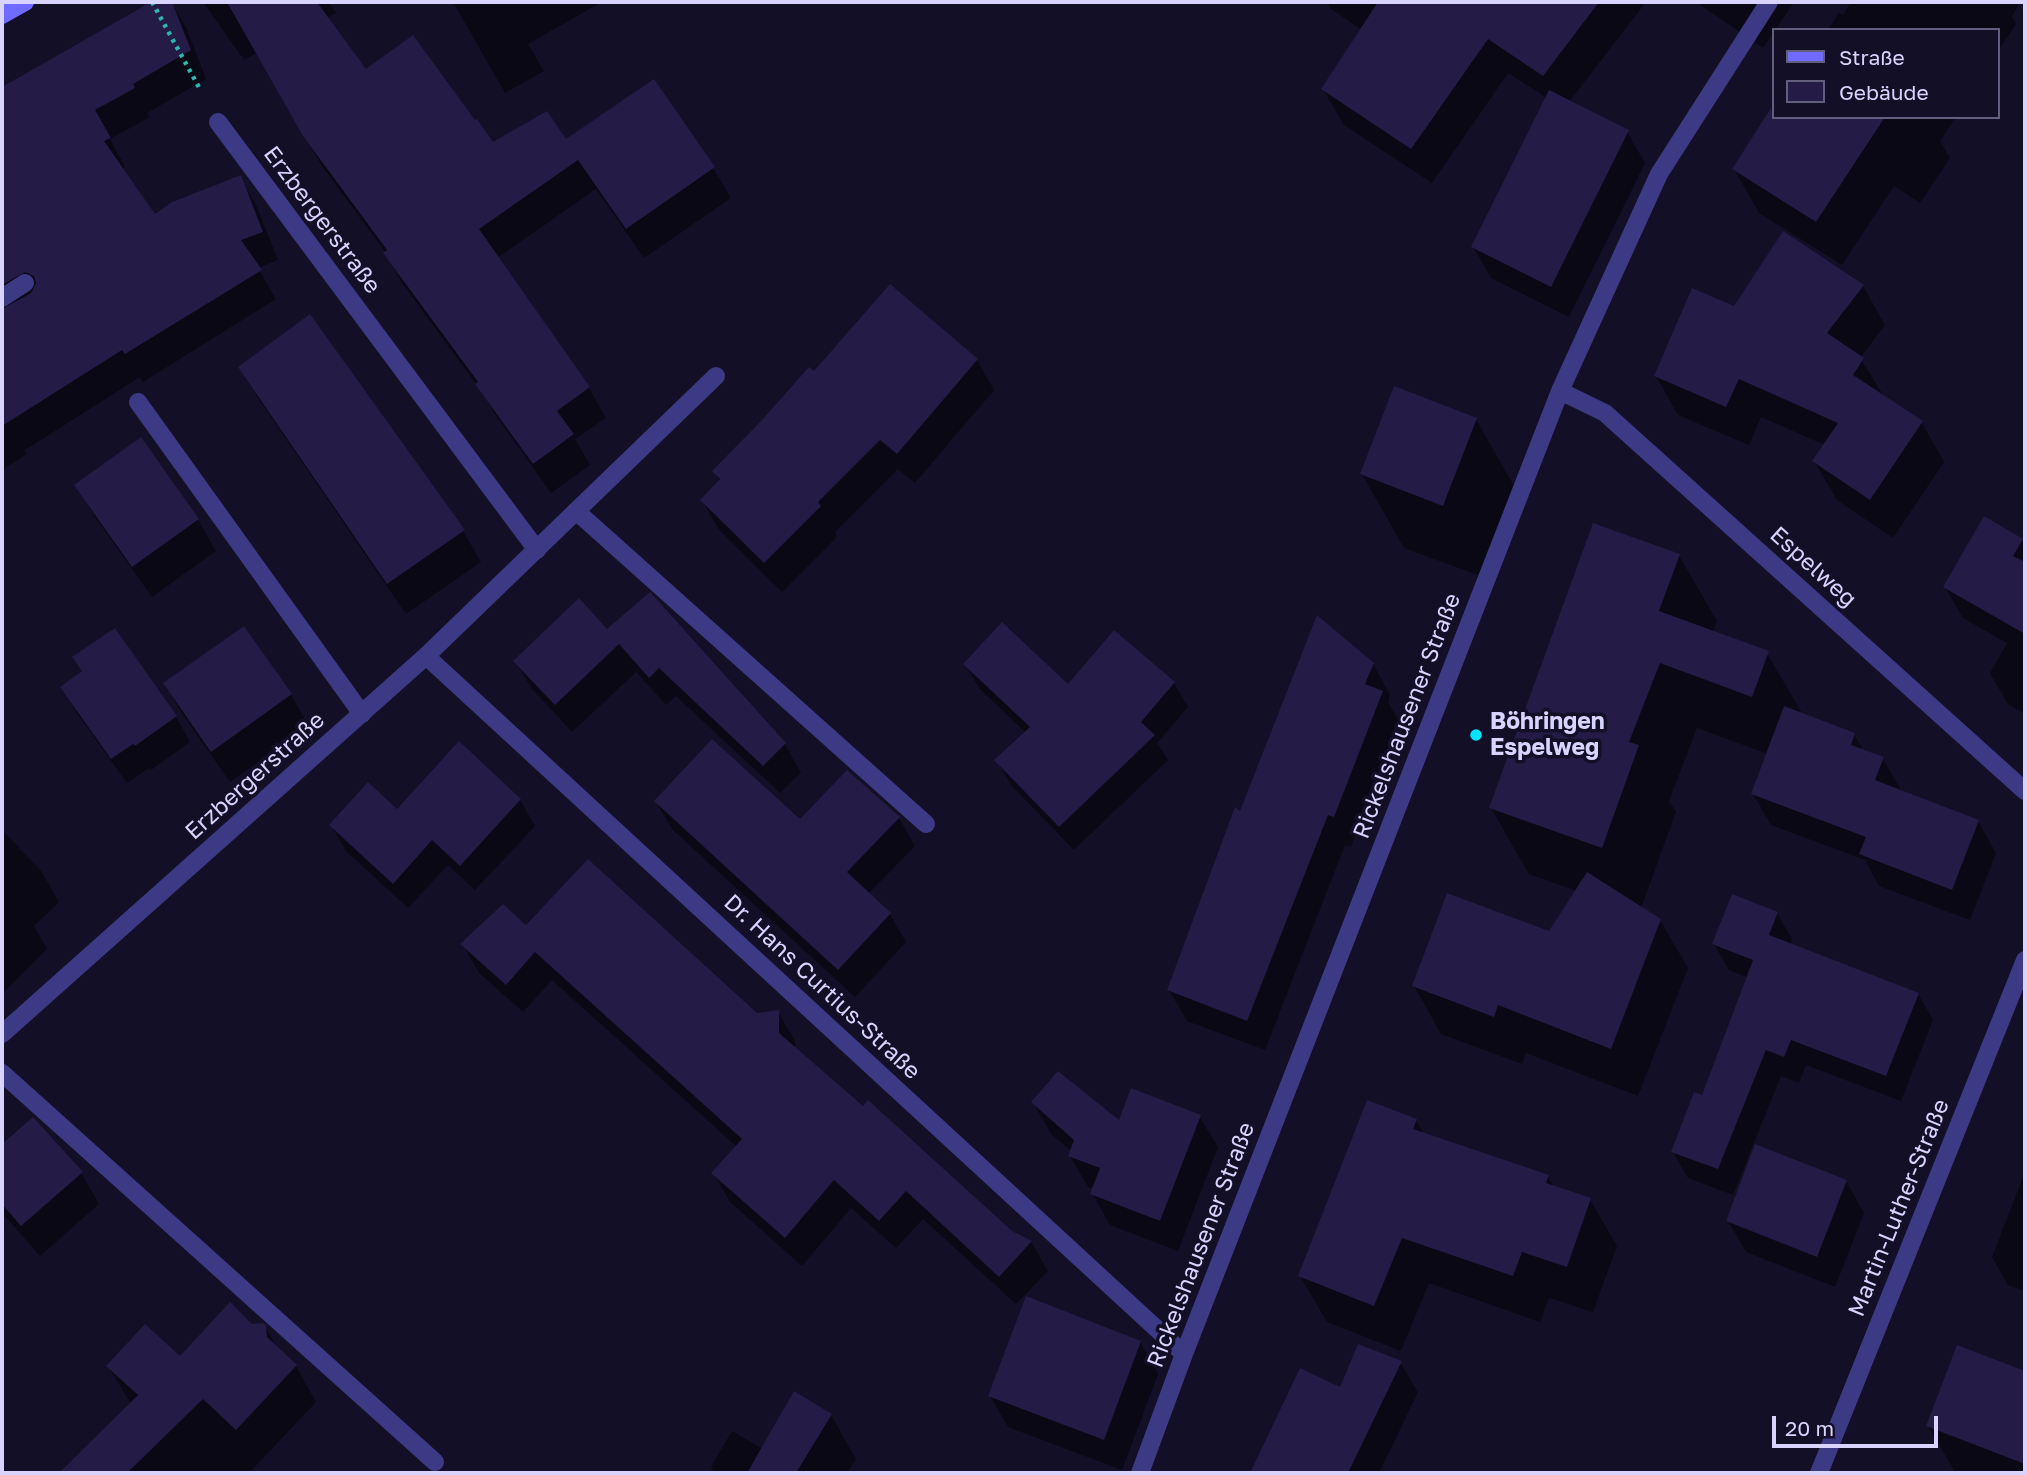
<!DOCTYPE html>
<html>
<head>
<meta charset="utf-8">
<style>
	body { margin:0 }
	#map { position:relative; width:2027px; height:1475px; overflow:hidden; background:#130f26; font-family:"Golos Text",sans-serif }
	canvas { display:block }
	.frame { position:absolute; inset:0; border:4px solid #d9d4ff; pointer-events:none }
	.legend { position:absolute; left:1772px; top:28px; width:228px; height:91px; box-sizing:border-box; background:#130f26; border:2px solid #625e7d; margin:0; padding:9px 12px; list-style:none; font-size:21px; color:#d9d4ff }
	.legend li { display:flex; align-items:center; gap:14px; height:35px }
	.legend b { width:35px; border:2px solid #625e7d }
	.scale { position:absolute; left:1772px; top:1416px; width:166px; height:32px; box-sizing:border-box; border:4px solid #d9d4ff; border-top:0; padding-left:9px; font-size:21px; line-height:24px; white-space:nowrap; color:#d9d4ff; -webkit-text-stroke:5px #130f26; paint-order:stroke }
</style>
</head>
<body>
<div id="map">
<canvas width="2027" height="1475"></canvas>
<div class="frame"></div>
<ul class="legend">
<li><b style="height:9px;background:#6f6bff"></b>Straße</li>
<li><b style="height:19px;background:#241b47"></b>Gebäude</li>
</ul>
<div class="scale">20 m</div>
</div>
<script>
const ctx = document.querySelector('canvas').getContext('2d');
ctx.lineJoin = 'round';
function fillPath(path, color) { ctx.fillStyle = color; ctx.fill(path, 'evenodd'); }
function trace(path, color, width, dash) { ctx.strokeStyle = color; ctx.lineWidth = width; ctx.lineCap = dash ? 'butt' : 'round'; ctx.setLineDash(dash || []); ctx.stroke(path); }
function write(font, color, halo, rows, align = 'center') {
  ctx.font = font + ' "Golos Text",sans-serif'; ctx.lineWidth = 7; ctx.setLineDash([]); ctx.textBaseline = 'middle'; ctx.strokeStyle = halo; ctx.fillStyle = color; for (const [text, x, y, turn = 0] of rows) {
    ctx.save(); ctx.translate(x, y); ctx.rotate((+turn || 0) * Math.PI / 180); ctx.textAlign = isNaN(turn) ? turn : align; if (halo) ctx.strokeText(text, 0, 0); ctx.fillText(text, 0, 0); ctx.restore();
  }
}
fillPath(new Path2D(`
	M164,2h7l15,25 20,52 -59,34 3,4 -40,22 15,28 -3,2 33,47 85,-39 16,28 22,55 -20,8 18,31 -133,83 -3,-5 -115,73 2,4 -25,16v-153l8,-6 -8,-16v-163l44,-21 57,-75z
	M203,2h126l7,11 -9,5 39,53 127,73 73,-3 87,-60 60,87 18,30 -87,60 -48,-69 -99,69 92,130 17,30 -31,21 15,26 -39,28 -56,-79 -13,-22 -80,-109 -16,-30 -64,-87 -65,-113 -13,7z
	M453,2h149l-74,42 16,27 -39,22z
	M1327,2h319l-77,100 58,30 18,31 -76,154 -78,-39 -18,-31 74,-149 -39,-25 -76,110 -88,-58 -21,-36 39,-59 -31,-21z
	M1696,2h98l-31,46z
	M1851,2h170l-9,14 4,8 -19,29v-23h-169l11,-17 4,2z
	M1772,110l1,7h183l-16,24 10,17 -30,45 -26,-17 -52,79 -83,-52 -25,-44z
	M1863,286l22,39 -25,33 25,40 37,25 22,39 -51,76 -56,-38 -23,-39 11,-16 -64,-28 -12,28 -71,-30 -22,-39 79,-68z
	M310,316l153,215 18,31 -75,52 -148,-216 -18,-31z
	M977,360l17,30 -79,93 -17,-14 -63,63 2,5 -55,55 -63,-62 -17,-30 18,-18 -6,-11 100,-97z
	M1476,419l42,74 -32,85 -82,-30 -42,-74z
	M77,486l121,34 18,31 -64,46 -57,-80z
	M1985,518l40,24v172l-17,-10 -18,-31 17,-30 -44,-25 -18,-31z
	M1679,556l38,65 -4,12 54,20 36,62 51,19 10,18 19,7 18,31 77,31 18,32 -26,67 -91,-34 -14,-26 -94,-35 -18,-31 15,-40 -71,-26 -28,73 7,11 -35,96 19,12 28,48 -50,128 -112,-43 -4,11 -81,-30 -27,-48 135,-53 28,-42 -48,-17 -38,-66z
	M243,629l48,66 18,31 -79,56 -47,-67 -18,-31z
	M115,631l61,86 14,25 -39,28 -2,-2 -22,15 -51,-71 -14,-25 21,-14z
	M607,632l178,112 16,29 -21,20 -104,-97 -10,9 -30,-33 -64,60 -40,-43 -17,-28z
	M965,664l103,23 106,-4 14,24 -31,36 11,17 -94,90 -63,-65 -14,-24 29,-28 -47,-45z
	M1373,664l17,31 -2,7 12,21 -49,124 -6,-2 -80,205 -78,-29 -18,-31z
	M459,743l61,57 15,26 -60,64 -27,-25 -40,43 -62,-57 -15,-26 66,-14z
	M656,802l144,20 99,-4 16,28 -47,48 22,20 16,28 -51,55 -182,-167z
	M5,833l36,38 18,31 -25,24 13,23 -45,45v-158z
	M1777,913l15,26 -2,6 128,49 15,26 -32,81 -95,-36 -7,18 -18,-7 -28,69 93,36 18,32 -29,74 -89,-35 -18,-31 28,-74 -3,-2 -20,50 -45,-17 -15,-26 30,-54 46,-120 -20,-8 -15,-26z
	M527,927l229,88 22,-3 17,29v8l216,184 20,9 17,29 -32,33 -93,-85 -27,29 -45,-40 -49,58 -72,-64 -16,-28 23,-27 -185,-167 -29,32 -44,-39 -17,-29z
	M1033,1102l87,21 79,-7 19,31 -40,104 -68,-26 -18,-32 2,-4 -6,-2 -18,-31 2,-4 -21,-18z
	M33,1119l48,54 18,31 -59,52 -38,-43v-66z
	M1416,1120l8,14 124,43 6,10 36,13 27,46 -24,66 -44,-14 -9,24 -111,-39 -28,68 -74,-29 -27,-46z
	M2025,1172v119l-17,-6 -16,-28z
	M252,1325l13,2 13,23 18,16 20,36 -67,71h-188l70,-69 -23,-38 73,-7z
	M1140,1342l18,32 -36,96 -114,-43 -18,-31z
	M1958,1348l67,25v100h-72l1,-3 -26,-44z
	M1400,1362l18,30 -39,81h-127l49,-103 40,19z
	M831,1415l25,44 -9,14h-132l-4,-6 21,-36 31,18z`), '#0007');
fillPath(new Path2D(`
	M151,2h21l19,48 -58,34 2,4 -40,22 16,28 -7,3 51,73 17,-12 69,-27 22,57 -22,8 21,30 -137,84 -3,-4 -120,76v-117l29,-16 5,-10 -2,-7 -9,-4 -23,13v-198z
	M227,2h90l49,67 47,-34 62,85 2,-1 16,23 54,-31 19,28 88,-60 61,88 -89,62 -48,-69 -99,69 111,158 -33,24 17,23 -41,30 -58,-80 3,-2 -95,-129 4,-3 -84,-114z
	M1378,2h221l-56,74 -55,-37 -77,110 -90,-60z
	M1549,90l80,40 -78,157 -80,-40z
	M1771,108l2,9h112l-69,105 -84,-53z
	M1783,231l81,54 -37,48 37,25 -11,17 70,46 -53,79 -58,-39 26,-38 -99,-44 -13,28 -72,-31 38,-88 42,18z
	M890,284l88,75 -81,95 -17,-14 -62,62 3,4 -57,57 -64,-63 20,-21 -8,-8 50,-51 47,-53 5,4z
	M310,314l155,216 -78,54 -149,-217z
	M1394,386l83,32 -34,88 -83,-32z
	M141,437l58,82 -67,48 -58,-82z
	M1984,516l39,23 -10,17 12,6v72l-82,-47z
	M1593,523l87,31 -21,57 110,40 -17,46 -92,-34 -31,79 10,3 -37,103 -113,-40z
	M650,592l136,151 -23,23 -104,-98 -10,10 -30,-34 -64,61 -42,-44 66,-63 28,31z
	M1317,615l57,48 -9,21 18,7 -49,126 -6,-2 -81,206 -80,-31 68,-183 5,4z
	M1002,622l66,62 46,-54 61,52 -34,40 14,13 -96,92 -65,-67 36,-33 -67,-63z
	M244,626l48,68 -81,58 -48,-69z
	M115,628l62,88 -42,30 -2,-2 -22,15 -51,-72 22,-16 -10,-14z
	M1784,706l71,27 -4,12 33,12 -9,23 104,40 -27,70 -93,-36 7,-17 -115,-43z
	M712,739l88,80 47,-49 53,47 -53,55 44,41 -53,57 -184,-169z
	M459,741l62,58 -61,67 -28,-26 -39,44 -64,-59 39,-43 29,27z
	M588,859l169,154 22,-3v23l84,73 5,-6 144,131 20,10 -33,36 -93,-86 -27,30 -45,-41 -49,58 -74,-65 31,-34 -207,-187 -29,33 -46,-41 43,-40 23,21z
	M1587,872l74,47 -50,130 -113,-44 -4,12 -82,-31 35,-93 102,38z
	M1732,894l46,18 -9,23 150,58 -33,83 -95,-36 -7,17 -18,-7 -48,119 -47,-17 23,-60 8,3 51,-135 -41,-16z
	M1058,1071l61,49 12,-32 70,27 -41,106 -70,-27 10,-26 -32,-12 6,-16 -43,-38z
	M1367,1100l50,19 -4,10 136,46 -3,8 45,15 -24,69 -45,-15 -9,24 -111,-38 -28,68 -76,-30z
	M33,1117l50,55 -62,54 -19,-22v-60z
	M1755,1144l92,36 -30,77 -91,-36z
	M1026,1296l115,45 -37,99 -116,-44z
	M230,1302l22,22 11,-1 3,2 1,12 30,28 -61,65 -33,-31 -76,74h-68l79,-78 -32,-29 39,-42 35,32z
	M1358,1344l44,17 -54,112h-98l50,-105 40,19z
	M1957,1345l68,26v93l-99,-38z
	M794,1391l38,23 -36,59h-49z`), '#241b47');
trace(new Path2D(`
	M152,2l49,89`), '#2fb8b0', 4.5, [3.5, 5]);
trace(new Path2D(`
	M2,298l23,-15
	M138,402l224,312
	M576,511l350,313
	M2,1073l433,389`), '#3d3a85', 18);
trace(new Path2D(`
	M218,122l319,428
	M1560,391l45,22 420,378
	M426,656l758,698
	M2,1034l424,-378 290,-280
	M1140,1473l44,-119 376,-963 99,-217 110,-172
	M1819,1473l206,-513`), '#3d3a85', 18);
trace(new Path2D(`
	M2,15l23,-13`), '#6f6bff', 18);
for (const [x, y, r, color] of [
	[1476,735,7,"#00e5ff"]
]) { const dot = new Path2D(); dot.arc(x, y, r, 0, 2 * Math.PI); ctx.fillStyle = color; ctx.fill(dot); trace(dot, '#130f26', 2.5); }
write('23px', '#d9d4ff', '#130f26', [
	["Erzbergerstraße",322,220,53],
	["Espelweg",1813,567,42],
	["Rickelshausener Straße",1407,716,-69],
	["Erzbergerstraße",255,776,-42],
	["Dr. Hans Curtius-Straße",822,987,43],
	["Martin-Luther-Straße",1899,1208,-68],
	["Rickelshausener Straße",1201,1245,-69]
]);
write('bold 23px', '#d9d4ff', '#130f26', [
	["Böhringen",1490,722],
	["Espelweg",1490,748]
], 'left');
</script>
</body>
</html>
